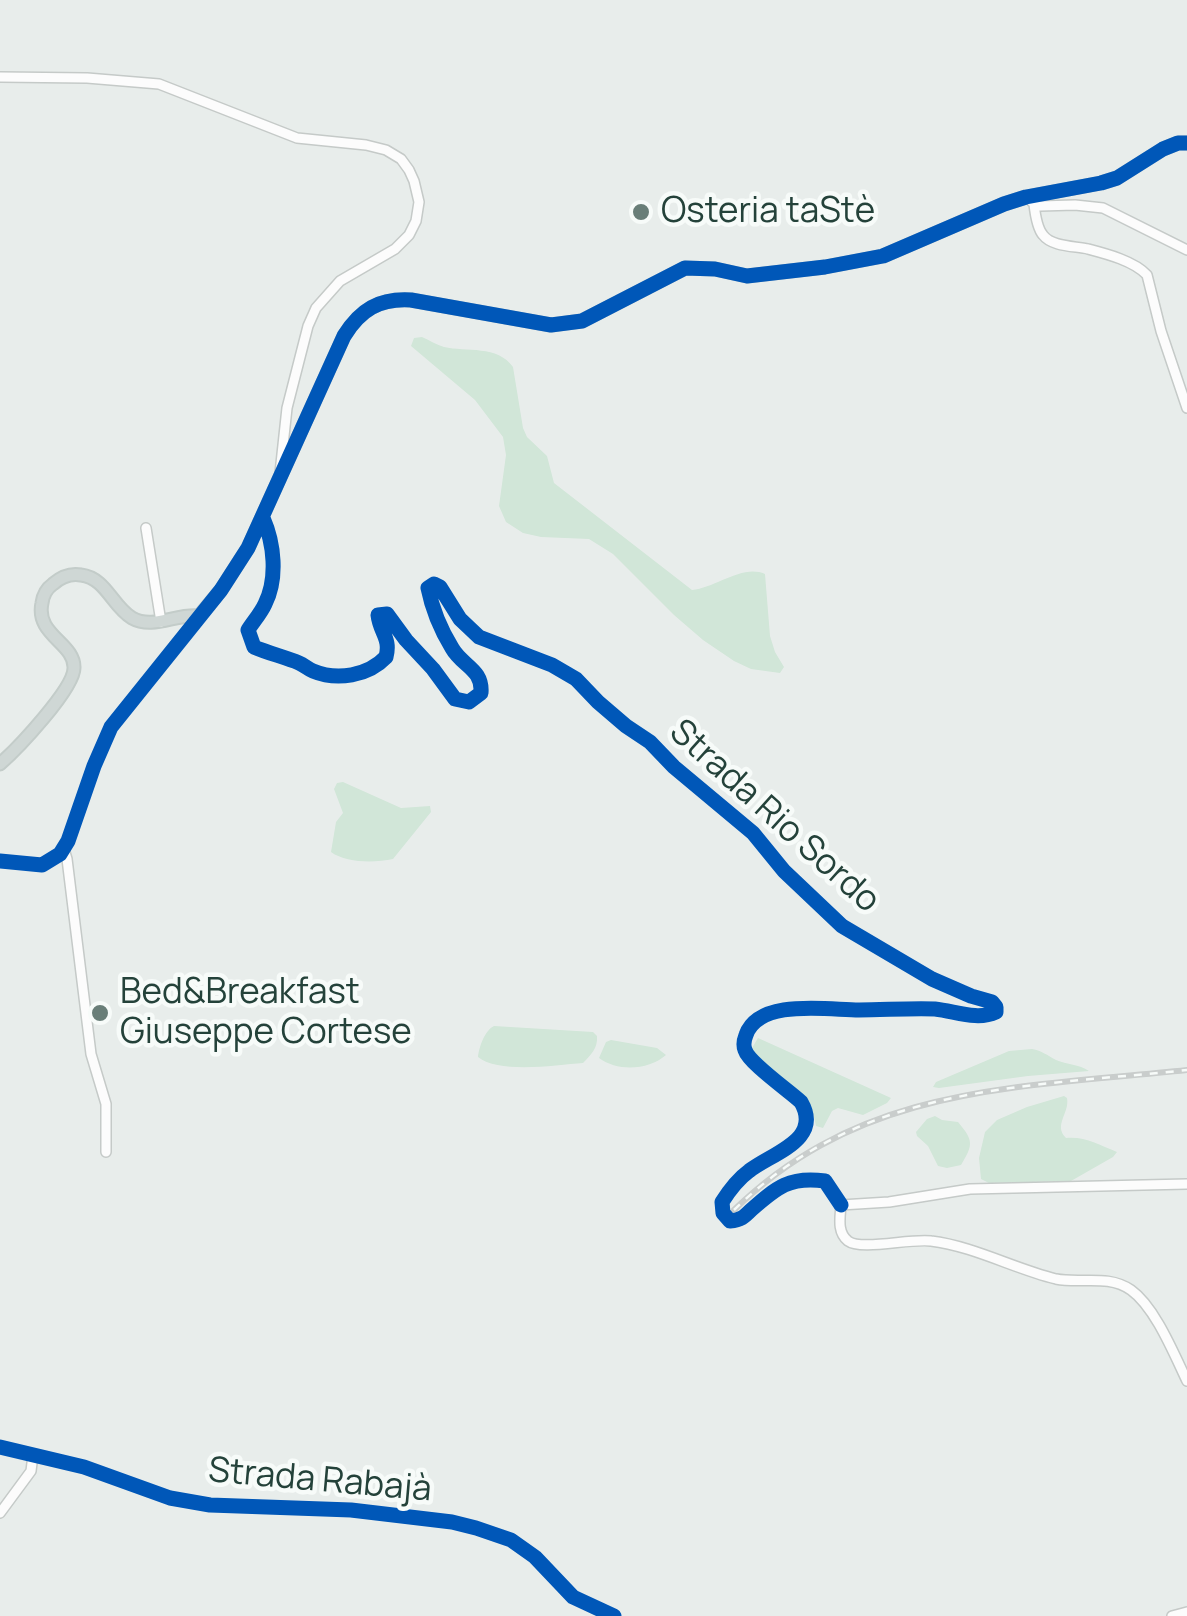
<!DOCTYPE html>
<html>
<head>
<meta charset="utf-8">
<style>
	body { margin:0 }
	canvas { display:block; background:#e8edeb }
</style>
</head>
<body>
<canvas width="1187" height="1616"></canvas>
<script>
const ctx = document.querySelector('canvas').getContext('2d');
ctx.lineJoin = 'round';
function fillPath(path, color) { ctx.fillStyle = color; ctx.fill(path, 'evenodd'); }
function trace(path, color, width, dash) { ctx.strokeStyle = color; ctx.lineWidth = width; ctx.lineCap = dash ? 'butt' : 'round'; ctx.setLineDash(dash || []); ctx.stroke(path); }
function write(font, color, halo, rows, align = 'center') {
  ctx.font = font + ' Manrope,sans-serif'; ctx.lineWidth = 9; ctx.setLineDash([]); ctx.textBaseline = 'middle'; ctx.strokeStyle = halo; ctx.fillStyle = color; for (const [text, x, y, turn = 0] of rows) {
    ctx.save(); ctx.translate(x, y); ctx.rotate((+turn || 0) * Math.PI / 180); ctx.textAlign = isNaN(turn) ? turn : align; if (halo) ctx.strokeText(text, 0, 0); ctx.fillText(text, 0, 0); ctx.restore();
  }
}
fillPath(new Path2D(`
	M422,337c7,3 15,8 22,10 22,5 54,-2 69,20l10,61 4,9 20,19 7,27 138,107c24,-2 50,-26 73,-16l5,62 5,16 9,15 -4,6 -29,-4 -17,-8 -31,-21 -29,-25 -61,-61 -24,-15 -48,-2 -18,-4 -17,-11 -7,-16 7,-51 -3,-18 -28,-37 -64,-54 3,-8z
	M343,782l58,26 29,-2 1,6 -38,47c-19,4 -47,4 -62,-7l5,-30 7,-9 -9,-24 3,-6z
	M494,1026l99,6 4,4c1,12 -6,19 -14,27 -27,2 -84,11 -105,-6 1,-10 7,-27 16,-31z
	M758,1038l133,60 -4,5 -24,12 -25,-7 -6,3 -9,17 -7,-2c-6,-42 -46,-46 -64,-78z
	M611,1040l46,8 9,7c-17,15 -48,17 -67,3l7,-16z
	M1032,1049c10,2 15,6 24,11 11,5 23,4 33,11l-61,5 -89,12 -6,-1 3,-5 73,-31z
	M1064,1096l3,2c3,15 -14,27 -1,40 18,-2 34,7 51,14l-4,5 -42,24 -82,2 -8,-4 -2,-21 6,-26 12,-12 30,-13z
	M935,1116l7,4 16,2c15,18 16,22 3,43l-14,3 -9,-2 -10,-20 -11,-10 -1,-4 11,-13z`), '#d1e6d8');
const minor = new Path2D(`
	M0,77l87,1 72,6 138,54 69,7 20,5 15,9 8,11 5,11 5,21 -3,19 -7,14 -14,14 -55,32 -24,27 -8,18 -21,82 -7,65
	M1032,202l8,4 35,-1 28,3 84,42
	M1034,204c1,9 3,24 9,31 9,12 32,11 45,14 19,5 46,12 59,26l14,56 26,77
	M263,518c11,25 15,60 2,86 -4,9 -12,18 -17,26l6,17c14,6 30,10 45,16 5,2 9,6 14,8 24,10 55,5 73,-14 5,-19 -6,-24 -8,-42l9,-1 19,26 27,29 22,30 14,3 12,-9c2,-24 -19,-27 -29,-45 -11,-18 -20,-40 -24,-60l6,-4 6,3 20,32 19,18 73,28 24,14 22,23 28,24 24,16 24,25 79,66 31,38 58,55 90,53 39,17 21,6 4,5v5c-19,9 -41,-1 -61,-3 -25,-1 -51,1 -76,1 -31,0 -100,-12 -113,25 -2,5 -3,10 -1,15 4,13 43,40 56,52 22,38 -29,51 -52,69 -11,8 -20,20 -27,31l1,11 7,8c11,-1 14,-4 21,-11 26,-23 39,-34 74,-29l16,24
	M146,528l15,94
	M64,849l3,10 24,195 15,50v48
	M0,861l42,4 18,-11 8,-13 26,-75 17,-39 88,-111
	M841,1205c-1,13 -4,27 7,36 13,10 63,-3 83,0 42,5 84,28 125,38 25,5 52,-5 75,11 24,17 43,64 56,91
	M841,1205l48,-3 81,-13 217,-5
	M0,1447l84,20 86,31 40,7 141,5 101,12 24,6 35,12 24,17 38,40 41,19
	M0,1513l31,-42 2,-16
	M1172,1616l15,-4`);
const major = new Path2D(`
	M0,764c17,-15 74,-75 74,-96 1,-25 -39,-33 -32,-65 1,-8 4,-14 11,-19 8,-7 17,-11 28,-9 25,3 31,31 51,43 21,12 45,-5 67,-2l22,-26 27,-42 96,-212c16,-26 35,-38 67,-36l140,25 31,-4 103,-53 30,1 32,7 78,-9 58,-11 121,-52 22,-7 75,-14 16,-5 46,-29 15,-6h9`);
trace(minor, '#c5cac8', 12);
trace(major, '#c3ccc9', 15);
trace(minor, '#fcfcfc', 9);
trace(major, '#cfd7d5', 11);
const rail = new Path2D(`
	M734,1210c129,-126 285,-122 453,-140`);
trace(rail, '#c9cdcc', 6);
trace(rail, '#f7fbf9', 2.5, [8]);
trace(new Path2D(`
	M263,518c11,25 15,60 2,86 -4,9 -12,18 -17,26l6,17c14,6 30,10 45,16 5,2 9,6 14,8 24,10 55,5 73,-14 5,-19 -6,-24 -8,-42l9,-1 19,26 27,29 22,30 14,3 12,-9c2,-24 -19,-27 -29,-45 -11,-18 -20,-40 -24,-60l6,-4 6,3 20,32 19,18 73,28 24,14 22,23 28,24 24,16 24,25 79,66 31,38 58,55 90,53 39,17 21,6 4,5v5c-19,9 -41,-1 -61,-3 -25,-1 -51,1 -76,1 -31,0 -100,-12 -113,25 -2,5 -3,10 -1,15 4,13 43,40 56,52 22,38 -29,51 -52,69 -11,8 -20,20 -27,31l1,11 7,8c11,-1 14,-4 21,-11 26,-23 39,-34 74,-29l16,24
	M0,861l42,4 18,-11 8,-13 26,-75 17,-39 110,-137 27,-42 96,-212c16,-26 35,-38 67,-36l140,25 31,-4 103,-53 30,1 32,7 78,-9 58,-11 121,-52 22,-7 75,-14 16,-5 46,-29 15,-6h9
	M0,1447l84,20 86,31 40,7 141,5 101,12 24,6 35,12 24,17 38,40 41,19`), '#0057b8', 15);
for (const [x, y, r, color] of [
	[641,212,10,"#697e78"],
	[100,1013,10,"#697e78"]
]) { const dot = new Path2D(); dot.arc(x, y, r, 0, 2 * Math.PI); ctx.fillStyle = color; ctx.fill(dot); trace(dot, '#f7fbf9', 4); }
write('35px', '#24423a', '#f7fbf9', [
	["Osteria taStè",661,212],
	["Bed&Breakfast",120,993],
	["Giuseppe Cortese",120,1033]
], 'left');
write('35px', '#24423a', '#f7fbf9', [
	["Strada Rio Sordo",774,817,42],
	["Strada Rabajà",320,1481,5]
]);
</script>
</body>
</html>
